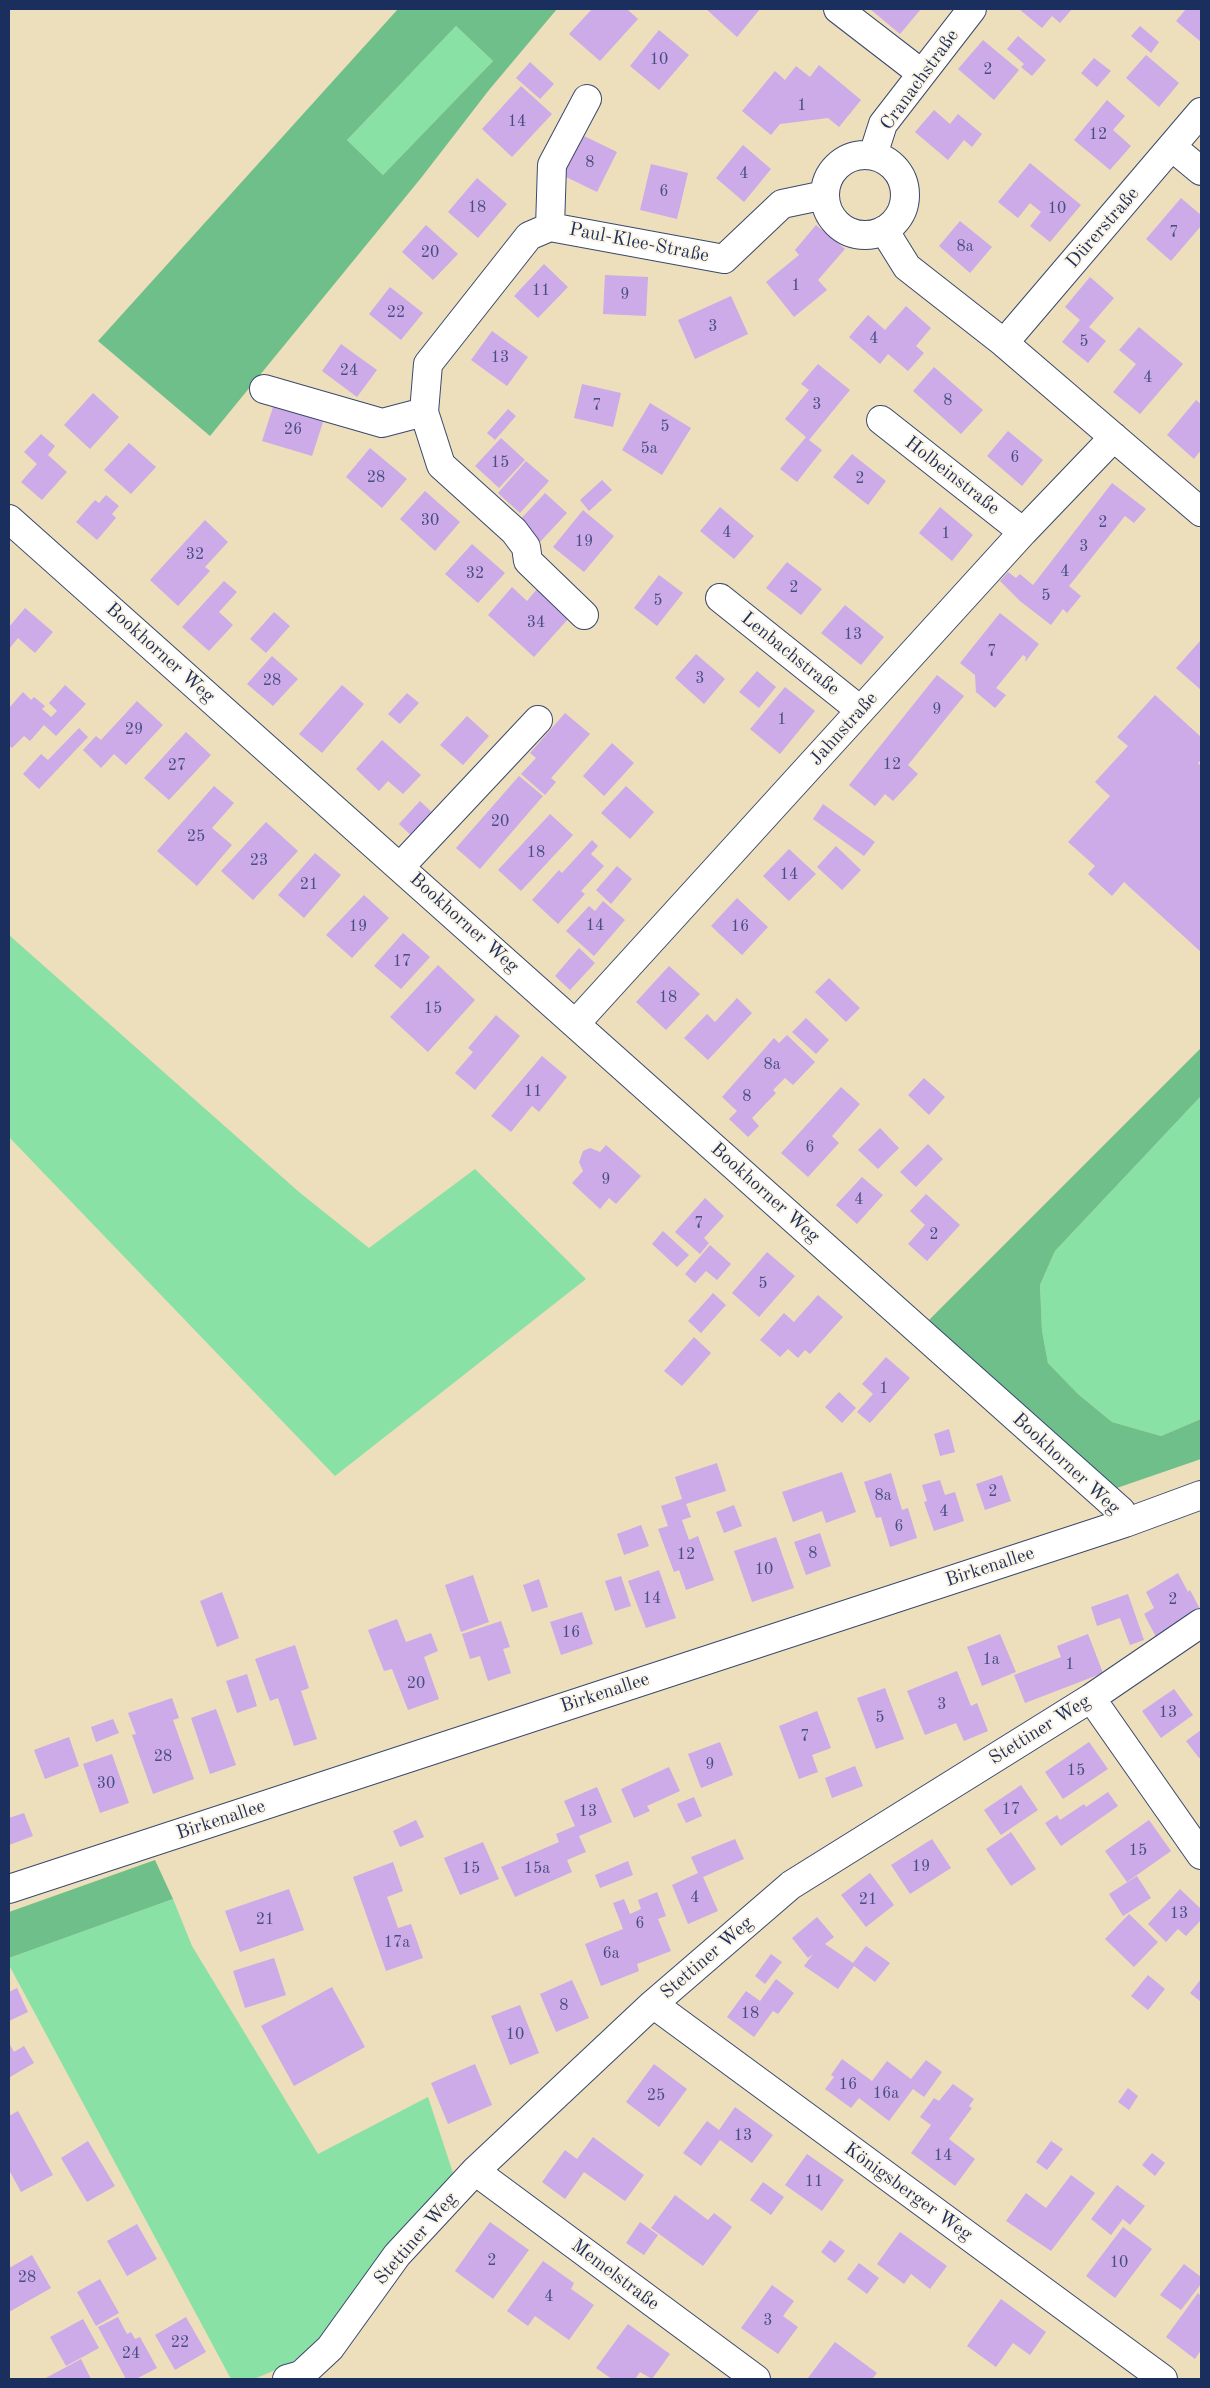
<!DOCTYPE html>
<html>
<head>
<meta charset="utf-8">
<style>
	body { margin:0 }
	#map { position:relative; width:1210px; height:2388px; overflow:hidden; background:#eddebc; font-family:"Old Standard TT",serif }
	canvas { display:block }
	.frame { position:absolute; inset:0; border:10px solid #1b2f5e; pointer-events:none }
</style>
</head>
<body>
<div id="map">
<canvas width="1210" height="2388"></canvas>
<div class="frame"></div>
</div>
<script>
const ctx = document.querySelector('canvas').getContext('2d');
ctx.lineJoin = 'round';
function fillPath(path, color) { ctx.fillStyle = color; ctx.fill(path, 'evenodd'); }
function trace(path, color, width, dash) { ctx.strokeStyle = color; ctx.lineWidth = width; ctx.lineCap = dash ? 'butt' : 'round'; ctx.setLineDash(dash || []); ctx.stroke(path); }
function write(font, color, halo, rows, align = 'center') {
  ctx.font = font + ' "Old Standard TT",serif'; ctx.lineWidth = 4; ctx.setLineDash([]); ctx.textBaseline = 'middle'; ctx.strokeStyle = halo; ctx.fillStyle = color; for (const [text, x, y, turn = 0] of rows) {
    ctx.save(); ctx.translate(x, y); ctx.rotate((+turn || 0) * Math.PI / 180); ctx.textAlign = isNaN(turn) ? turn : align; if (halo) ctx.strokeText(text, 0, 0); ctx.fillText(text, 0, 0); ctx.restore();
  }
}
fillPath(new Path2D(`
	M456,26l37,35 -110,114 -36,-35z
	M9,935l290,257 70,56 106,-79 111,110 -251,197 -326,-339z
	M1201,1096v323l-40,17 -49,-14 -34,-28 -30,-31 -6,-32 -2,-46 15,-34z
	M173,1899l19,47 126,208 110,-57 26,79 -134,164 -30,24 -36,15h-23l-222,-414v-7z`), '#89e1a5');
fillPath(new Path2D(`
	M398,9h159l-68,81 -68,88 -211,258 -112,-95zM456,26l37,35 -110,114 -36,-35z
	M1201,1048v48l-146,155 -15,34 2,46 6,32 30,31 34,28 49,14 40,-17v40l-90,31 -187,-165z
	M155,1860l18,39 -164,59v-46z`), '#6ebf8a');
fillPath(new Path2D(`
	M592,9h35l11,10 -38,42 -31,-27z
	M706,9h54l-23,28z
	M870,9h51l-21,25z
	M1019,9h53l-12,14 -8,-7 -10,12z
	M1186,9h15v33l-25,-21z
	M1140,26l19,16 -8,11 -20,-17z
	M659,30l30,25 -30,35 -29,-24z
	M1018,36l28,24 -14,16 -11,-9 3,-3 -17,-15z
	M983,40l36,30 -25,30 -36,-31z
	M1146,55l33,28 -20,24 -33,-29z
	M1094,58l17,13 -14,16 -16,-14z
	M530,62l24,22 -14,15 -24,-21z
	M819,65l42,35 -22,27 -11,-9 -48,6 -9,11 -29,-24 33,-40 10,9 11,-14 14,11z
	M521,86l31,28 -40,43 -30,-28z
	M1107,100l18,16 -12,14 18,16 -21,24 -36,-30z
	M934,110l16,14 8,-10 24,20 -10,13 -8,-7 -16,20 -33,-28z
	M582,135l35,17 -20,40 -35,-17z
	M743,145l28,24 -27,33 -28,-24z
	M1030,163l51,42 -31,37 -20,-16 11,-14 -11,-9 -12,15 -20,-16z
	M651,164l37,9 -11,46 -37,-9z
	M477,178l30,26 -29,34 -30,-26z
	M1181,198l20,17v11l-30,35 -25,-22z
	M960,221l32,26 -22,26 -31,-27z
	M426,225l32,29 -25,26 -31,-28z
	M816,225l29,24 -27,31 9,10 -33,27 -28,-35 33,-27 -4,-5z
	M544,264l24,23 -30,31 -24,-22z
	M605,275l43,2 -2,39 -43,-2z
	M1090,277l24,21 -25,29 17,14 -18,22 -26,-21 18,-22 -15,-13z
	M390,287l33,26 -22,27 -32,-26z
	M731,296l17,38 -53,25 -17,-39z
	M906,306l25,22 -15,18 8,7 -16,18 -20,-17 -8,10 -31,-27 19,-22 17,15z
	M1139,327l44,37 -43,50 -27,-22 23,-28 -17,-14z
	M492,331l36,26 -21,29 -36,-26z
	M341,344l36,26 -20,27 -35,-26z
	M818,364l32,26 -41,50 13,10 -25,32 -17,-13 26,-32 -21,-18 24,-29 -8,-6z
	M934,367l49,43 -22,24 -48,-43z
	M582,384l39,9 -8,34 -39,-9z
	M93,393l26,24 -29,32 -26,-24z
	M1196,400l5,4v46l-7,9 -27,-24z
	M650,403l41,25 -29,47 -40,-25z
	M274,404l50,15 -12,37 -50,-15z
	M508,409l8,7 -21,24 -8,-7z
	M1008,431l35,29 -21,26 -35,-30z
	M41,434l14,12 -7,9 19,17 -25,28 -21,-18 16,-18 -13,-12z
	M501,438l24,22 -26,28 -24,-22z
	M129,443l27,24 -25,27 -27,-24z
	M370,448l37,31 -25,29 -36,-31z
	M852,454l34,27 -18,24 -35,-28z
	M526,461l23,20 -29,32 -22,-20z
	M602,480l10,10 -23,21 -9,-11z
	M1112,483l34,26 -12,14 -9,-7 -56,70 12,10 -14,17 -4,-4 -12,16 -31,-24 -20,-20 8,-9 8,6 4,-4 13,11z
	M425,491l35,31 -25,29 -35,-32z
	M545,493l22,20 -28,30 -22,-20z
	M106,495l13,11 -7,8 4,4 -19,22 -21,-18 19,-22 4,3z
	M720,507l34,29 -20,23 -34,-28z
	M940,507l33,28 -21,26 -33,-28z
	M583,510l31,26 -30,36 -31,-25z
	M205,520l23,22 -23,25 5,4 -32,35 -28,-26z
	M472,544l33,29 -27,30 -33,-29z
	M787,562l35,27 -21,26 -35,-27z
	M659,575l24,18 -26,33 -23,-18z
	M224,581l13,11 -18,20 14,13 -24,26 -27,-24z
	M512,587l15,14 10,-12 32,29 -35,39 -46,-42z
	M845,605l39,32 -23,28 -40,-32z
	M25,608l28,24 -18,21 -17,-15 -9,11v-22z
	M274,612l16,14 -24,27 -16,-14z
	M1000,613l39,31 -14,18 1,-5 -3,-2 -27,33 10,7 -11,13 -19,-16 -1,-17 -15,-12z
	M1201,640v50l-25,-22z
	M696,654l29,25 -21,25 -29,-26z
	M272,656l26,23 -25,27 -26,-22z
	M757,671l19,16 -17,21 -20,-16z
	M937,675l27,21 -56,69 10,9 -25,27 -8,-7 -10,12 -26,-21z
	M65,685l21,19 -30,32 -12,-11 -14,16 -6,-5 -12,12 -3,-3v-37l14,-16 8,8 3,-3 11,9 -3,3 9,8 6,-6 -8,-8z
	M342,685l22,19 -42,49 -23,-19z
	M785,687l30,24 -35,43 -30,-25z
	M407,693l12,10 -19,21 -12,-10z
	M1155,695l46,42v23l-3,3 3,3v186l-77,-70 -12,14 -24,-22 7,-8 -27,-24 42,-46 -15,-14 33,-36 -11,-9z
	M137,701l26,24 -37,40 -12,-11 -13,14 -18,-18 13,-14 5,4z
	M565,713l25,21 -39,44 5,4 -11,13 -24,-21 15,-16 -6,-5z
	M467,716l22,20 -26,29 -23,-20z
	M79,728l9,9 -49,52 -16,-15 18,-20 7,6z
	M186,732l25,23 -42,45 -25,-22z
	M382,740l39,35 -18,19 -15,-13 -9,10 -23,-22z
	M612,743l22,20 -30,33 -21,-20z
	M519,776l24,20 -63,73 -24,-21z
	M214,786l20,17 -22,25 20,17 -35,41 -40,-35z
	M626,786l28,26 -24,27 -29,-26z
	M420,801l16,15 -21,23 -16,-15z
	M823,804l52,38 -11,14 -51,-37z
	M550,814l23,21 -52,56 -23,-21z
	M266,822l32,29 -45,49 -32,-29z
	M592,840l6,6 -7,8 13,12 -23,25 4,3 -27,30 -26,-24 27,-30 3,3z
	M836,846l25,24 -19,20 -25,-23z
	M789,849l27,25 -27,27 -26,-25z
	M315,853l26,22 -37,43 -26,-23z
	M617,866l15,13 -21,25 -15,-14z
	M364,895l25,23 -37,40 -26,-23z
	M737,898l31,29 -26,28 -31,-29z
	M603,901l22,19 -31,36 -28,-25 23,-25 6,5z
	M403,933l27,24 -29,32 -27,-23z
	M579,948l16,15 -25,27 -15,-14z
	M438,965l37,35 -47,52 -38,-35z
	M669,966l31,28 -34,36 -30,-28z
	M829,978l31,30 -14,14 -31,-30z
	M737,998l15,15 -44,47 -24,-22 23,-24 8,8z
	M496,1015l24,21 -45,54 -20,-17 18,-21 -5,-4z
	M806,1018l23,22 -13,14 -24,-22z
	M787,1035l28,27 -22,23 -8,-7 -12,12 3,3 -24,25 7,8 -11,11 -19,-18 8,-8 -15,-14 52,-59 5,5z
	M542,1056l25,21 -28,35 -7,-6 -21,26 -20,-16z
	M924,1078l21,19 -16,18 -21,-20z
	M841,1087l19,17 -28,32 7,7 -31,34 -27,-24z
	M880,1128l19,20 -21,21 -20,-19z
	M928,1144l15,15 -27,28 -16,-15z
	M606,1145l35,31 -25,28 -7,-6 -9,11 -28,-26 11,-12 -4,-9 4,-11 7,-3 10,4z
	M862,1177l21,18 -26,29 -21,-19z
	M926,1194l34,31 -33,36 -19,-17 17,-19 -15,-14z
	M705,1198l19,18 -20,22 5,5 -9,11 -25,-22z
	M663,1231l26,24 -12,12 -25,-23z
	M710,1245l21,19 -14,16 -11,-9 -11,12 -10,-9z
	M767,1252l28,24 -36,41 -27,-24z
	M713,1293l13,12 -25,28 -13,-12z
	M818,1295l25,22 -33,37 -5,-4 -7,8 -10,-9 -8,8 -20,-17 24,-27 10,9z
	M694,1337l17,16 -29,33 -18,-15z
	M886,1357l24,21 -40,45 -13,-11 16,-18 -11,-10z
	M839,1392l17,16 -14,15 -17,-16z
	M949,1429l6,23 -15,4 -6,-22z
	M717,1463l9,28 -40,13 5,13 -9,3 7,20 9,-4 16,44 -28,10 -7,-20 -5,2 -16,-43 10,-3 -7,-20 21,-7 -7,-22z
	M842,1472l14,40 -30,11 -4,-12 -29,11 -11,-30z
	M891,1473l11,37 6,-2 9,30 -27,9 -9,-30 -5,1 -12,-36z
	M1002,1475l9,26 -26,9 -9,-26z
	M940,1480l5,15 10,-3 9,29 -30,10 -10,-29 3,-1 -5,-16z
	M734,1505l8,21 -18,7 -8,-21z
	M641,1525l8,21 -25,9 -7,-21z
	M820,1533l11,33 -25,9 -12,-33z
	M776,1537l18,51 -42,14 -18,-51z
	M659,1570l17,48 -30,10 -18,-47z
	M1178,1573l10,19 2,-2 11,21 -45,26 -12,-23 10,-6 -8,-16z
	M473,1575l16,47 -28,10 -16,-47z
	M621,1576l10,30 -16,5 -10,-30z
	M539,1579l9,28 -16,5 -9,-27z
	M222,1592l17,46 -22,9 -17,-46z
	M1128,1594l16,46 -14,5 -10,-27 -23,8 -6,-19z
	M582,1612l11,32 -32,11 -11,-33z
	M397,1619l9,23 25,-9 7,18 -14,6 15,42 -31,11 -16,-41 -8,2 -16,-41z
	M501,1621l9,26 -7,2 8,24 -23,8 -8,-25 -10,3 -8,-25z
	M1000,1634l16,38 -34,14 -15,-39z
	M1088,1634l15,39 -78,30 -11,-28 47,-18 -4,-11z
	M295,1645l14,43 -8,3 16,48 -23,7 -16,-48 -8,3 -15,-42z
	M957,1671l14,35 6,-3 11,28 -24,10 -8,-18 -31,12 -18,-44z
	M247,1674l10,32 -20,7 -11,-32z
	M885,1688l19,51 -28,10 -19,-51z
	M1174,1689l19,26 -32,23 -19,-27z
	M172,1698l7,20 -6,2 21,59 -41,15 -21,-59 4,-1 -8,-21z
	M216,1709l20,56 -26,9 -19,-56z
	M817,1711l14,37 -19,7 6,17 -19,7 -20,-53z
	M113,1719l6,14 -23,9 -5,-15z
	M1201,1730v27l-2,1 -13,-17z
	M69,1737l10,29 -34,13 -11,-29z
	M720,1742l13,33 -32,13 -13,-34z
	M1089,1742l19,27 -45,30 -18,-27z
	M112,1754l17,49 -29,10 -17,-49z
	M855,1766l8,20 -31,12 -7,-20z
	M669,1767l11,24 -33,15 3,5 -16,7 -13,-29z
	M1021,1785l17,25 -37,25 -17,-25z
	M597,1787l15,35 -33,14 7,16 -19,8 5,12 -57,25 -14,-30 58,-25 -3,-8 19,-8 -11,-25z
	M1108,1792l10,14 -57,40 -16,-23 12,-8 3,5 24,-16 2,3z
	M694,1797l8,19 -16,7 -9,-19z
	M24,1813l9,23 -24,9v-27z
	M416,1820l8,17 -24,10 -7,-16z
	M1149,1820l22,31 -44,31 -22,-31z
	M1011,1832l25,37 -25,17 -25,-37z
	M735,1839l9,20 -41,18 15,34 -30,13 -16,-39 26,-12 -7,-16z
	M932,1839l19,29 -41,26 -19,-29z
	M483,1842l16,37 -39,16 -16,-37z
	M628,1861l5,14 -33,13 -5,-13z
	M393,1862l10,29 -16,6 11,31 13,-4 12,34 -37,13 -33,-94z
	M870,1873l24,32 -28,22 -25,-32z
	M1137,1876l14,22 -28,18 -14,-22z
	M289,1889l15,41 -64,22 -15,-41z
	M1180,1889l21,20v11l-15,16 -8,-7 -12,13 -18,-18z
	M657,1892l9,24 -8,3 13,32 -34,13 2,7 -38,15 -16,-42 38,-15 -10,-26 11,-4 6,15 11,-5 -3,-9z
	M1129,1914l29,28 -24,25 -29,-28z
	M817,1917l17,20 -9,7 28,19 13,-17 24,17 -15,19 -21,-16 -16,23 -34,-23 9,-12 -5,4 -16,-20z
	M771,1954l11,8 -17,22 -10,-8z
	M274,1958l12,37 -41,13 -12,-37z
	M1148,1975l17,14 -17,21 -17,-14z
	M776,1979l18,14 -16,21 -5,-3 -19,26 -27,-20 19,-26 14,10z
	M1201,1979v23l-11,-9z
	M572,1980l17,38 -33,14 -16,-38z
	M332,1987l33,60 -71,39 -33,-60z
	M17,1988l11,24 -19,9v-29z
	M520,2005l19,48 -29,12 -19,-49z
	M9,2043l5,9 10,-6 10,17 -24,14z
	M842,2059l30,22 15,-20 24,18 15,-19 16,12 -18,25 -11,-8 -24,32 -30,-23 -8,10 -26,-19 9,-12 -3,-2z
	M475,2064l17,41 -44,19 -17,-41z
	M654,2064l33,25 -28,38 -33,-25z
	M953,2084l21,15 -5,7 3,2 -23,31 26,20 -20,27 -44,-33 20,-28 -11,-8 14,-19 5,3z
	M1128,2088l10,8 -9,14 -11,-8z
	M735,2107l38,28 -21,28 -32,-23 -19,26 -18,-13 24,-32 12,9z
	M18,2111l35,64 -32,17 -12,-22v-54z
	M593,2137l51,38 -19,26 -41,-29 -19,27 -23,-17 23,-32 12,9z
	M88,2141l27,45 -28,16 -26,-44z
	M1051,2141l12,8 -16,21 -11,-8z
	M1152,2153l13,10 -10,13 -13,-11z
	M807,2154l37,26 -22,31 -37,-26z
	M1071,2175l24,18 -44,58 -45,-30 20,-28 20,15z
	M763,2182l21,15 -13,18 -21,-15z
	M1117,2185l28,21 -15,19 -7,-6 -12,16 -20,-16z
	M675,2195l33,25 6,-7 18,14 -29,39 -52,-38z
	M490,2222l39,28 -36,49 -38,-28z
	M640,2222l18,13 -14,20 -18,-12z
	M137,2224l20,35 -30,17 -20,-35z
	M1123,2227l29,22 -37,49 -29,-22z
	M900,2232l47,34 -17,23 -19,-15 -7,10 -27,-20z
	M830,2240l15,11 -10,12 -14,-11z
	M32,2255l19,33 -42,24v-44z
	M543,2261l31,22 -3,6 23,16 -25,35 -34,-24 -7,10 -21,-15z
	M859,2263l20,15 -12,16 -20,-15z
	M1184,2264l17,13v7l-20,26 -21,-15z
	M100,2279l19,34 -23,13 -19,-34z
	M772,2285l22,16 -11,15 15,11 -20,27 -37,-26z
	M1198,2293l3,3v54l-6,9 -29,-22z
	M1001,2299l45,33 -16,23 -17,-12 -17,24 -29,-21z
	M118,2317l9,17 4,-2 4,7 5,-2 17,31 -21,11h-10l-28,-52z
	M186,2317l20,35 -31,18 -20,-35z
	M83,2319l16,29 -33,18 -16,-29z
	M628,2324l42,30 -18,25 -12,-7 -5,7h-23l-16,-11z
	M835,2342l42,31 -5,6 -64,-1z
	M81,2359l10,20h-47z`), '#ccabe8');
const minor = new Path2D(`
	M838,9l83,64
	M1201,112l-197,231 197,169
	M1172,147l29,24
	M873,155l10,-31 89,-115
	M825 195a40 40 0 1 1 80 0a40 40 0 1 1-80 0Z
	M550,227l2,-62 35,-66
	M884,230l23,37 97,76
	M264,389l118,34 42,-11
	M881,420l142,112
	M9,519l1112,992 4,12
	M720,598l140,112
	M584,615l-56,-54 -2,-14 -12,-16 -73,-66 -17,-53 4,-48 101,-128 21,-9 174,32 58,-55 43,-9
	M401,866l137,-146
	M576,1023l447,-491 91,-95
	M1091,1698l110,157
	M9,1889l1116,-366 76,-28
	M653,2004l510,375
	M475,2171l281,208
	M287,2379l14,-4 29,-27 67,-93 78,-84 178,-167 138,-119 300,-187 110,-75`);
trace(minor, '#3a496c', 30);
trace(minor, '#fff', 28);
write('16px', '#474e80', null, [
	["10",659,60],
	["2",988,70],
	["1",802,106],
	["14",517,122],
	["12",1098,135],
	["8",590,163],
	["4",744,174],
	["6",664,192],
	["18",477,208],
	["10",1057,209],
	["7",1174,233],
	["8a",965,247],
	["20",430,253],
	["1",796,286],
	["11",541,291],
	["9",625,295],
	["22",396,313],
	["3",713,327],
	["4",874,339],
	["5",1084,342],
	["13",500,358],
	["24",349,371],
	["4",1148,378],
	["8",948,401],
	["3",817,405],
	["7",597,406],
	["5",665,427],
	["26",293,430],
	["5a",649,449],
	["6",1015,458],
	["15",500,463],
	["28",376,478],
	["2",860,479],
	["30",430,521],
	["2",1103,523],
	["4",727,533],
	["1",946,534],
	["19",584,542],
	["3",1084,547],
	["32",195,555],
	["4",1065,572],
	["32",475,574],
	["2",794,588],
	["5",1046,596],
	["5",658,601],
	["34",536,623],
	["13",853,635],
	["7",992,652],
	["3",700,679],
	["28",272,681],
	["9",937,710],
	["1",782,720],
	["29",134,730],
	["12",892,765],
	["27",177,766],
	["20",500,822],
	["25",196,837],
	["18",536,853],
	["23",259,861],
	["14",789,875],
	["21",309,885],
	["14",595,926],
	["19",358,927],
	["16",740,927],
	["17",402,962],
	["18",668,998],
	["15",433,1009],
	["8a",772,1065],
	["11",533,1092],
	["8",747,1097],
	["6",810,1148],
	["9",606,1180],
	["4",859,1200],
	["7",699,1224],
	["2",934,1235],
	["5",763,1284],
	["1",884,1389],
	["2",993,1492],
	["8a",883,1496],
	["4",944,1512],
	["6",899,1527],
	["8",813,1554],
	["12",686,1555],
	["10",764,1570],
	["14",652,1599],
	["2",1173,1600],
	["16",571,1633],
	["1a",991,1660],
	["1",1070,1665],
	["20",416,1684],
	["3",942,1705],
	["13",1168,1713],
	["5",880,1718],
	["7",805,1737],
	["28",163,1757],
	["9",710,1765],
	["15",1076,1771],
	["30",106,1784],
	["17",1011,1810],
	["13",588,1812],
	["15",1138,1851],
	["19",921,1867],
	["15",471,1869],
	["15a",537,1869],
	["4",695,1898],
	["21",868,1900],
	["13",1179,1914],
	["21",265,1920],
	["6",640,1924],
	["17a",397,1943],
	["6a",611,1954],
	["8",564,2006],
	["18",750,2014],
	["10",515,2035],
	["16",848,2085],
	["16a",886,2094],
	["25",656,2096],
	["13",743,2136],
	["14",943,2156],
	["11",814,2182],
	["2",492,2261],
	["10",1119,2263],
	["28",27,2278],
	["4",549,2297],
	["3",768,2321],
	["22",180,2343],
	["24",131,2354]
]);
write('19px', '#1b2f5e', '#fcf5e5', [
	["Cranachstraße",920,80,-54],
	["Dürerstraße",1103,228,-49],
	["Paul-Klee-Straße",639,243,11],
	["Holbeinstraße",952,476,38],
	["Bookhorner Weg",160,653,42],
	["Lenbachstraße",790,654,39],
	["Jahnstraße",844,729,-48],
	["Bookhorner Weg",464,923,42],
	["Bookhorner Weg",765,1193,42],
	["Bookhorner Weg",1066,1464,43],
	["Birkenallee",990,1567,-18],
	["Birkenallee",605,1693,-18],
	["Stettiner Weg",1040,1730,-32],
	["Birkenallee",221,1820,-18],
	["Stettiner Weg",707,1958,-41],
	["Königsberger Weg",908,2192,36],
	["Stettiner Weg",416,2239,-49],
	["Memelstraße",615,2275,37]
]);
</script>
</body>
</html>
